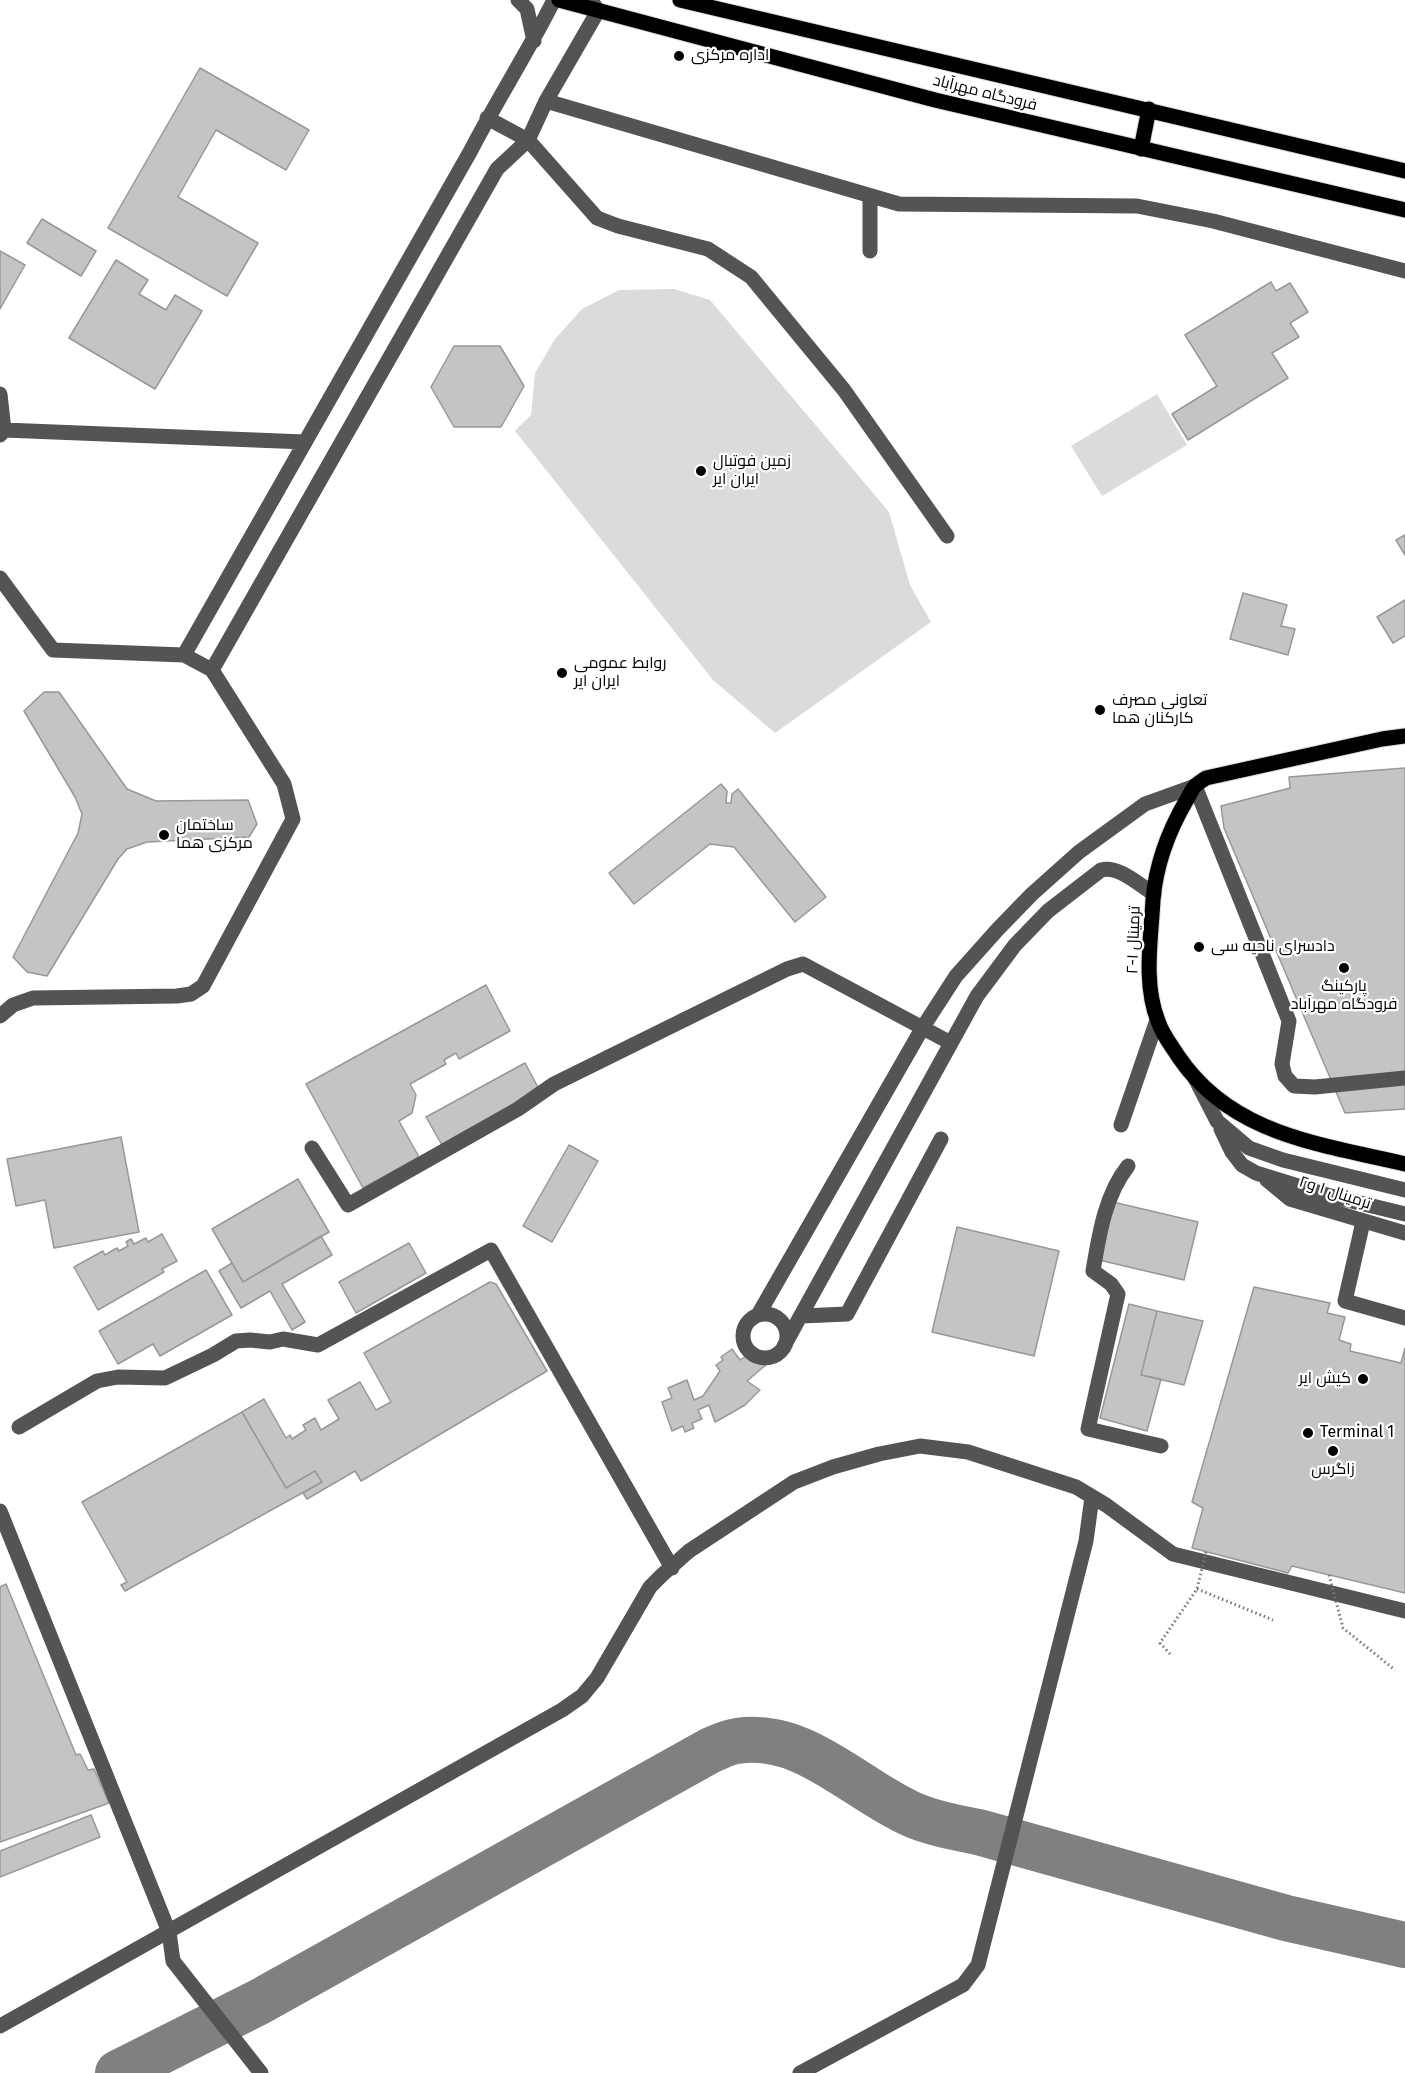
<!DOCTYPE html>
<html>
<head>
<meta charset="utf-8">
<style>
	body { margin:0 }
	canvas { display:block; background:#fff }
</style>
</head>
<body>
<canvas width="1405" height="2073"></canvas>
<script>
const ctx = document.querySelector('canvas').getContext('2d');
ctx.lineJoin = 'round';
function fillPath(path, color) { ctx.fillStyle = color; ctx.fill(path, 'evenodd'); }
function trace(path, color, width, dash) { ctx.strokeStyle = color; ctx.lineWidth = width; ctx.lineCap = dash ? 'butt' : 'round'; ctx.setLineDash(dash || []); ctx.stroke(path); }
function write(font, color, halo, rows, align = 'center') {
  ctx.font = font + ' "Fira Sans",Cairo,sans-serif'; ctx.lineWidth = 4.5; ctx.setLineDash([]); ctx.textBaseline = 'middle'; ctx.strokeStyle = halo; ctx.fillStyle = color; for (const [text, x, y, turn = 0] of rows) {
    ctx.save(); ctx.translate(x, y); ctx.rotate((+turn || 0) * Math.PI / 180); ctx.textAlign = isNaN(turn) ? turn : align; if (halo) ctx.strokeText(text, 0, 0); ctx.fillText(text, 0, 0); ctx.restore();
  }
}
fillPath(new Path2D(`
	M674,289l36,11 179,212 21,73 21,37 -156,111 -62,-53 -198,-249 16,-16 4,-42 20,-34 27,-30 37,-19z
	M1157,394l30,51 -85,51 -31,-50z`), '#dbdbdb');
trace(new Path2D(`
	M118,2073l141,-71 452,-252c8,-3 17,-8 26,-9 64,-10 113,43 166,69 24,13 52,17 79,23l304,85 119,27`), '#808080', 46);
const building = new Path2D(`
	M200,68l109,62 -23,40 -70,-40 -38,67 80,46 -31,53 -119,-68z
	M42,219l54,32 -15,25 -54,-33z
	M0,251l25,14 -25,44z
	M116,260l32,20 -9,14 27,16 9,-15 27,16 -47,78 -86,-51z
	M1271,282l5,9 14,-8 18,29 -18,11 9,14 -27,16 16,25 -100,62 -16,-26 45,-28 -32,-51z
	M454,346h46l24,40 -23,41h-47l-23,-40z
	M1405,535v20l-9,-15z
	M1243,593l44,12 -6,21 14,3 -7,26 -58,-16z
	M1405,600v36l-12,7 -16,-26z
	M44,692h15l68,97 29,12 92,-1 9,24 -8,13 -102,5 -20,7 -9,10 -71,117 -20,-4 -14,-15 65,-124 4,-19 -7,-17 -51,-86z
	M1405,768v341l-60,4 -121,-285 -3,-22 69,-18 -1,-11z
	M721,784l6,7 -1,12h5l1,-9 6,-5 88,108 -31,25 -61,-75 -24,-3 -76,60 -25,-31z
	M486,985l24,46 -51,28 -3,-6 -12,7 2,4 -36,20 6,11 -4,18 -13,8 20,36 -56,31 -57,-104z
	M525,1063l15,28 -98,54 -16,-28z
	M121,1137l18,95 -85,16 -9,-48 -29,6 -9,-47z
	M569,1145l29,16 -46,81 -29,-16z
	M298,1179l31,53 -86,50 -31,-53z
	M1113,1202l85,20 -14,58 -85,-20z
	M957,1227l102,24 -25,105 -102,-24z
	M162,1234l15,27 -15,8 2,3 -66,38 -24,-43 29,-16 2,4 12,-7 2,3 9,-5 -2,-4 5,-3 3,5 12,-6 2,4z
	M321,1236l11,19 -50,29 23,38 -13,8 -22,-39 -29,17 -22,-37 13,-8 11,19z
	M409,1243l17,30 -70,40 -17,-31z
	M206,1270l26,45 -72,41 -7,-12 -35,20 -19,-33z
	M490,1282l6,2 51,87 -186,110 -6,-10 -48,28 -4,-6 19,-11 -7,-11 -29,17 -44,-76 22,-13 22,39 4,-3 2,4 14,-9 -3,-5 12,-7 6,12 18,-11 -11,-19 32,-18 16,28 15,-8 -27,-49z
	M1254,1287l76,16 -3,10 18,4 -6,23 12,4 -1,7 51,12 4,-15v245l-113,-27 -4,7 -96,-25 11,-40 -11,-6z
	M1129,1304l28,7 -16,64 20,4 -14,52 -47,-13z
	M1157,1311l46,10 -19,64 -43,-10z
	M732,1349l8,11 6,-4 21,8 -20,17 13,9 -15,15 -26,15 -4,2 -6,-17 -11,5 4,9 -10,4 2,5 -9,4 -2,-6 -11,5 -10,-29 10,-4 -4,-10 19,-8 7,20 9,-4 17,-25 -4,-6 7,-5 -2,-3z
	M242,1412l44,76 29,-17 7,11 -197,109 -4,-6 6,-3 -45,-80z
	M6,1584l70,171 4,-1 8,16 6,-1 15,34 -109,39v-255z
	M91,1815l9,22 -100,40v-26z`);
fillPath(building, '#c4c4c4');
trace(building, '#989898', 1.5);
const major = new Path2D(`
	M559,0l376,100 470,110
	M680,0l725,171
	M1141,149l8,-40
	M1405,736l-23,3 -176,39c-3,2 -8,5 -11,8 -4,4 -6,11 -9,15 -18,31 -30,63 -33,99 -2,39 -10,83 5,121 4,13 13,24 20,35 53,79 142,88 227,108`);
trace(major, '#dbdbdb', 17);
trace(new Path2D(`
	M1197,1589l76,31`), '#767676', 3, [1.5, 3]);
trace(new Path2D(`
	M518,0l9,9 7,32
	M546,101l353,103 238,2 76,15 192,50
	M487,118l41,22 69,78 21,8 90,23 43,28 93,113 103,146
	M870,251v-54
	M0,394l4,36
	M0,435l4,-5 301,12
	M0,578l53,72 131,5 28,15 72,114 9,35 -90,167 -12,8 -14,2 -144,2 -20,7 -13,11
	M184,655l286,-503c27,-52 58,-100 84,-152
	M212,670l285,-501 31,-29 18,-39 52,-90 -7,-11
	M1195,1078l22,43 32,27 34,12 122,30
	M1121,1125l36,-105
	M1221,1129l11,23 10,13 14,8 71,22 78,19
	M312,1148l36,57 170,-96 36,-25 233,-115 16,-5 148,79
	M1128,1166c-23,29 -29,69 -35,105l18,13 7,10 -30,135 73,17
	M1267,1180l23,19 115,34
	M1363,1222l-18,79 60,17
	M743 1336a22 22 0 1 1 44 0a22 22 0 1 1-44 0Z
	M758,1315l165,-288 33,-51 42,-47 34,-35 47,-42 66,-48 50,-18 94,235 -7,43 3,12 9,10 21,1 90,-9
	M802,1316l45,-2 94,-175
	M784,1346l193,-350 38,-51 33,-34 53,-41c18,-5 38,15 53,24
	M19,1427l78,-46 21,-4 47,1 48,-23 23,-14 14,-1 20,2 13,-3 35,6 173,-95 181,318
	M0,1511l169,421 4,29 88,112
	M0,2026l562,-316 20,-14 15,-18 53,-91 12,-12 27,-24 105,-69 39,-15 46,-13 41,-8 48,6 108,35 30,18 67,49 232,57
	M800,2073l163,-88 15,-20 108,-424 6,-44`), '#545454', 15);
trace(major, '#000', 15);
trace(new Path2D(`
	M1329,1575l14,53 52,42
	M1170,1654l-10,-11 37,-54 9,-37`), '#767676', 3, [1.5, 3]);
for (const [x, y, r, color] of [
	[679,56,6,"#000"],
	[701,471,6,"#000"],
	[562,673,6,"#000"],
	[1100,710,6,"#000"],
	[164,835,6,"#000"],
	[1199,947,6,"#000"],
	[1344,968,6,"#000"],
	[1363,1379,6,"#000"],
	[1308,1433,6,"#000"],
	[1333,1451,6,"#000"]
]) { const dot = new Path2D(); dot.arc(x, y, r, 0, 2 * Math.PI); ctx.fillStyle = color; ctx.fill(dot); trace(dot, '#fff', 2); }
write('16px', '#000', '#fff', [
	["اداره مرکزی",691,56],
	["زمین فوتبال",713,462],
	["ایران ایر",713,480],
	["روابط عمومی",574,664],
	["ایران ایر",574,682],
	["تعاونی مصرف",1112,701],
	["کارکنان هما",1112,719],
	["ساختمان",176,826],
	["مرکزی هما",176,844],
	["دادسرای ناحیه سی",1211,947],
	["پارکینگ",1344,987,"center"],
	["فرودگاه مهرآباد",1344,1005,"center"],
	["کیش ایر",1351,1379,"right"],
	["Terminal 1",1320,1433],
	["زاگرس",1333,1470,"center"]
], 'left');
write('16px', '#000', '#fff', [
	["فرودگاه مهرآباد",985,93,14],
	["ترمینال ۱-۲",1134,940,-88],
	["ترمینال ۱ و۲",1335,1193,18]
]);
</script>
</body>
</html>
